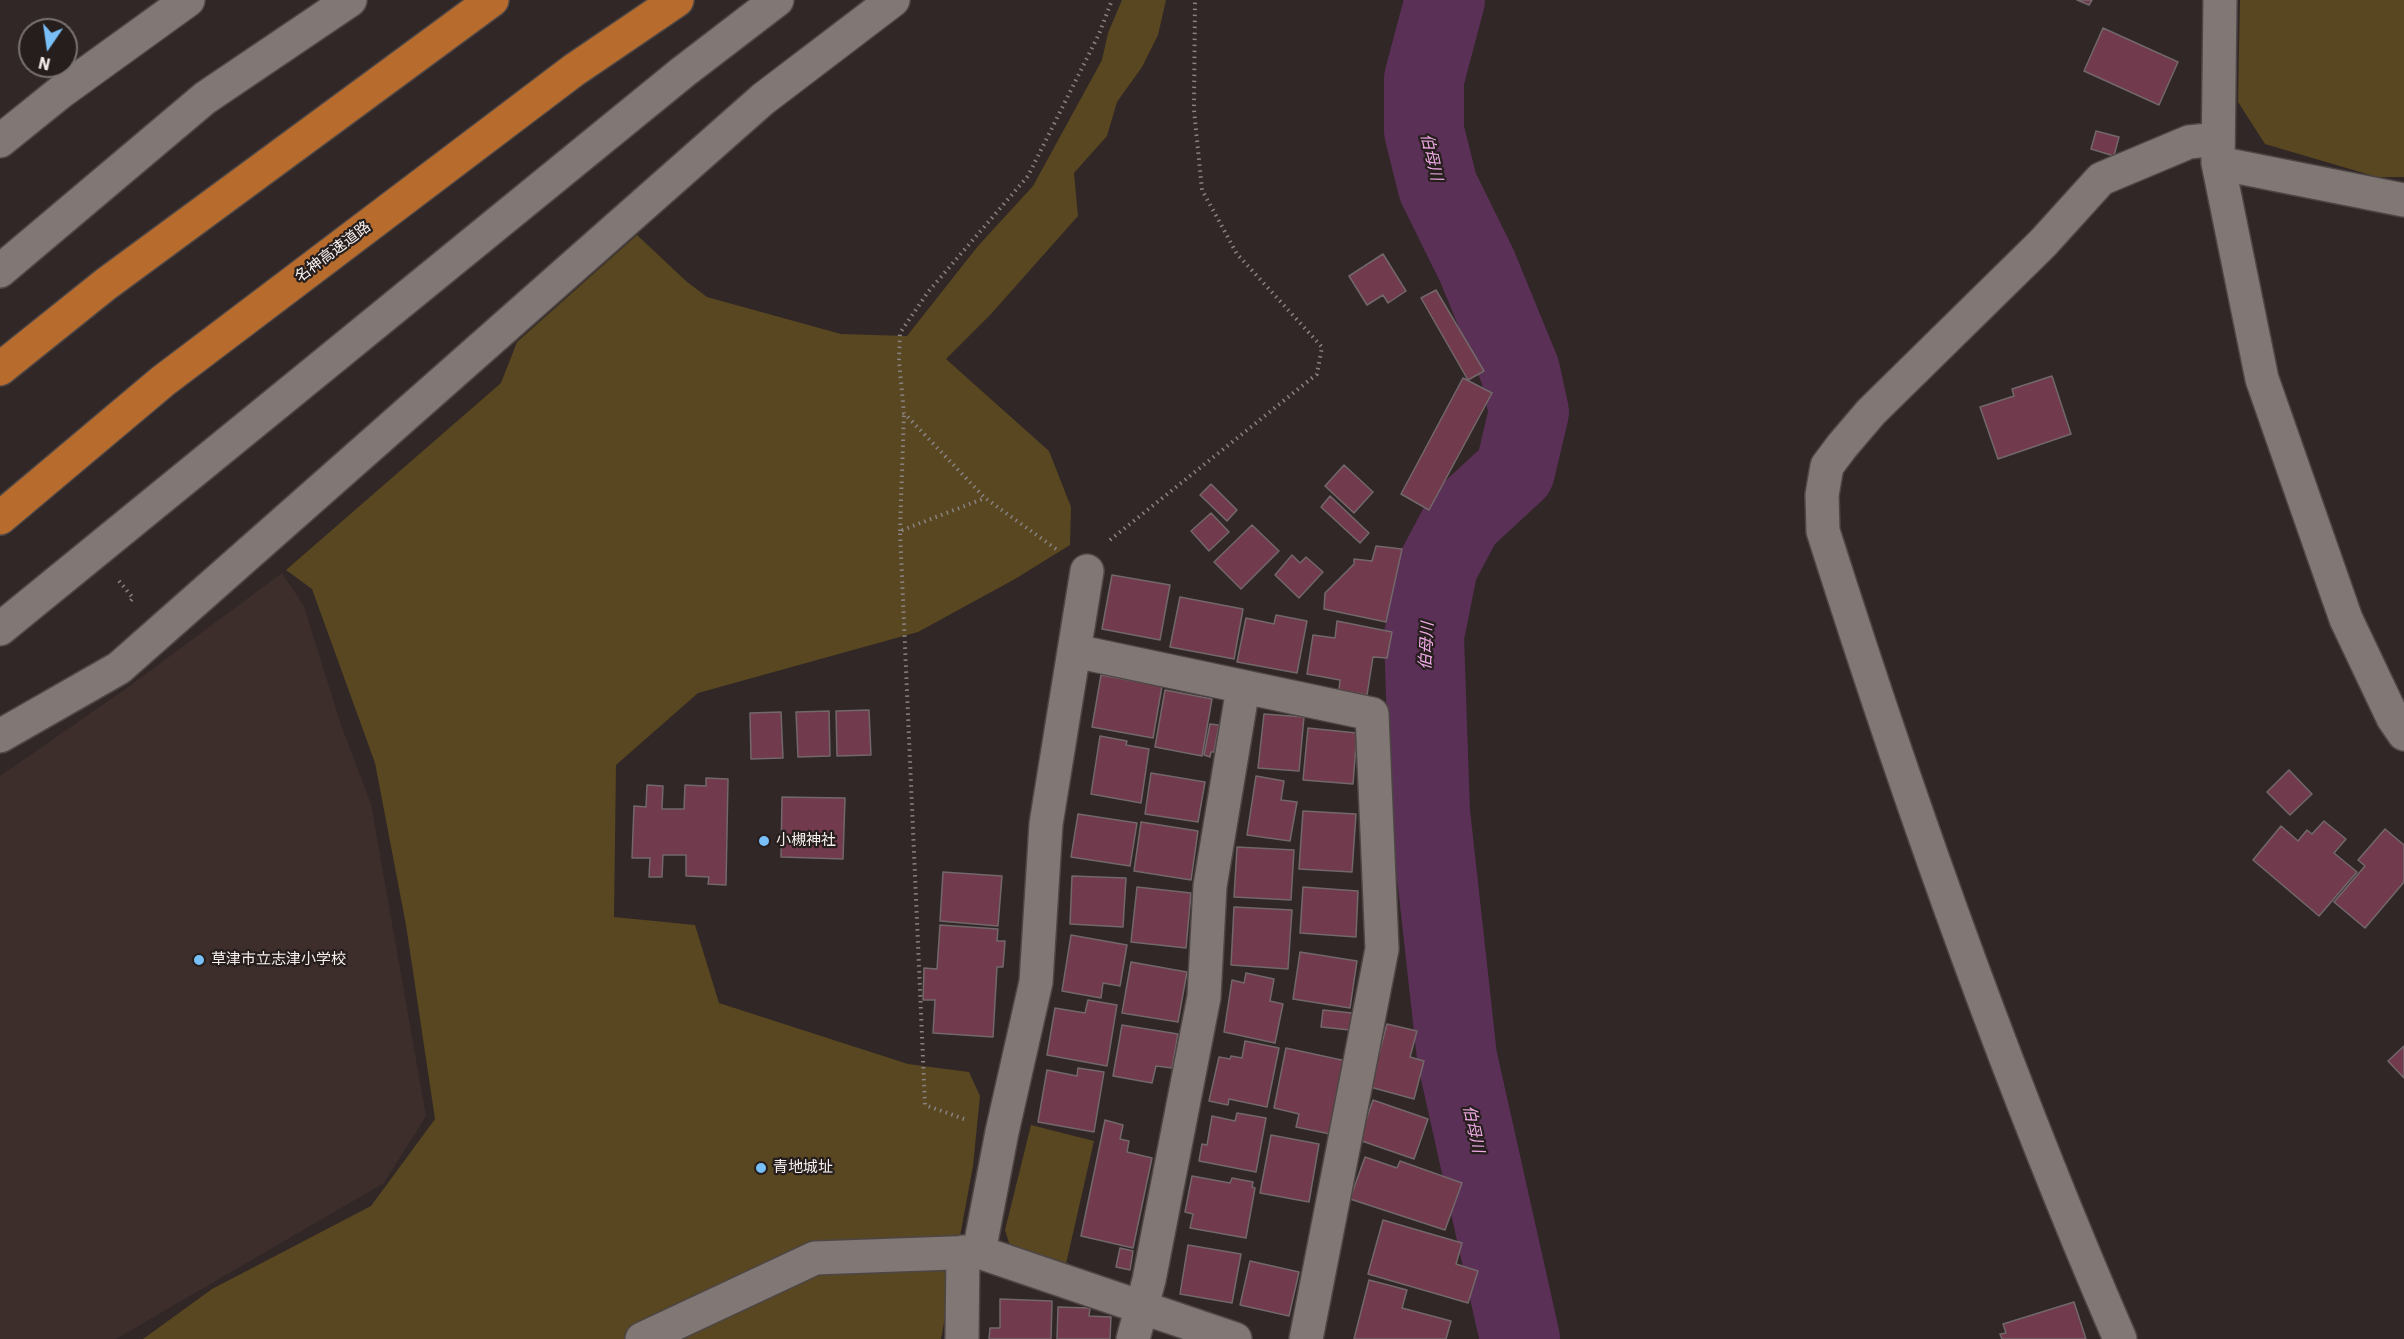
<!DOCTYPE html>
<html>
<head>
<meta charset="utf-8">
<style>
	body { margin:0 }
	#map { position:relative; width:2404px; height:1339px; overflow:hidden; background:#302726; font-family:"IBM Plex Sans",sans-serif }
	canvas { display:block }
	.north { position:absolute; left:18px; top:18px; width:60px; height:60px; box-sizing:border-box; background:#261e1c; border:2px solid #797270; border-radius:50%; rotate:193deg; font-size:16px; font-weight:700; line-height:24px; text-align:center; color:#f5efee }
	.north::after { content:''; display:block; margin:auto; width:21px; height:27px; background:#79bff8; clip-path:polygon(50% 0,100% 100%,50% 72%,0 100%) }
</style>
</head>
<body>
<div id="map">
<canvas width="2404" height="1339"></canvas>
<div class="north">N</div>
</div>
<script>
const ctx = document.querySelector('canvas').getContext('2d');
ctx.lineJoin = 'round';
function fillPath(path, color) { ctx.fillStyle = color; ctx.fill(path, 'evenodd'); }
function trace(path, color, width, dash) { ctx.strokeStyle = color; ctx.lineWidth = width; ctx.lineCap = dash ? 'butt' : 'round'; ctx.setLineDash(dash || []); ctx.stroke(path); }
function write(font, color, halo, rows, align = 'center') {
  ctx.font = font + ' "IBM Plex Sans","Noto Sans JP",sans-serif'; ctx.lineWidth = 4.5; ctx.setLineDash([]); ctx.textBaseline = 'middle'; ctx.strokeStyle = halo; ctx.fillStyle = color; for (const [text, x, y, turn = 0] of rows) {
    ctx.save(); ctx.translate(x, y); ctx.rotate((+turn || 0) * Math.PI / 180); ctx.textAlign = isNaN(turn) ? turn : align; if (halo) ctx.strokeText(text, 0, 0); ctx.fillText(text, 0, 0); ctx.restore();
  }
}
fillPath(new Path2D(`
	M282,573l22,33 36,116 31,82 55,312 -42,67 -268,156h-116v-563l124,-86z`), '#3d2e2b');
fillPath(new Path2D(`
	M1122,0h44l-8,35 -16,32 -25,35 -10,34 -33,37 4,43 -87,98 -45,45 103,92 22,56 -1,38 -55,34 -97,53 -220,61 -82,72 -2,152 81,8 24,78 189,61 61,8 11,24 -7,70 -32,173h-798l69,-50 159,-83 64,-87 -29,-194 -31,-162 -63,-174 -26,-19 215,-187 16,-41 120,-107 49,46 21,16 134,37 66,2 71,-90 55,-60 69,-126 6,-27z
	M2240,0h164v177h-27l-112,-33 -27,-42z
	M1031,1125l63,16 -28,123 -56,-18 -5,-16z`), '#584721');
trace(new Path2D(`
	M1445,0l-21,79v52l14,56 39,79 43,105 9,41 -14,59 -52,48 -25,47 -14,70 6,176 27,245 63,282`), '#5a3056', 80);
const building = new Path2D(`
	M2077,0h15l-3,5z
	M2103,28l75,34 -19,43 -75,-34z
	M2096,131l23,6 -5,19 -23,-7z
	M1383,254l23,37 -18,12 -5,-8 -16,10 -18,-29z
	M1436,290l48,81 -16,9 -47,-82z
	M2052,376l19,58 -73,25 -18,-52 34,-11 -2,-7z
	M1463,378l29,15 -63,117 -28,-16z
	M1344,465l29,27 -19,21 -29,-27z
	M1211,484l26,26 -10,11 -27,-26z
	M1330,496l39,37 -9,10 -39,-36z
	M1211,513l18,19 -20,19 -18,-20z
	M1252,525l27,26 -38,38 -27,-27z
	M1376,546l26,3 -16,73 -62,-13 1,-16 29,-29v-5l18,2z
	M1292,555l8,8 6,-6 17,15 -24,26 -24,-23z
	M1112,575l58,10 -10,55 -58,-11z
	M1180,597l63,12 -9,50 -64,-12z
	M1276,615l31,6 -10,52 -60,-11 9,-44 28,6z
	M1337,621l55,11 -5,26 -14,-1 -6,38 -28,-5 1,-10 -33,-6 6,-39 22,3z
	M1101,675l61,11 -9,52 -61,-11z
	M1165,690l47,9 -10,57 -47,-9z
	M869,710l2,45 -34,1 -1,-45z
	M829,711l1,45 -32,1 -2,-45z
	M781,712l2,46 -32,1 -1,-46z
	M1264,714l40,3 -5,54 -41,-3z
	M1210,724l9,1 -5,27h-3l-1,5 -6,-2z
	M1308,728l49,5 -4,51 -50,-4z
	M1100,736l27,5 -1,4 23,4 -8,54 -50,-9z
	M2289,770l23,24 -22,21 -23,-23z
	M1151,773l54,9 -7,40 -53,-8z
	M1256,776l28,5 -3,19 16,2 -7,39 -43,-6z
	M706,778l22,1 -2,106 -18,-1 1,-7 -23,-1v-21h-23l-1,22h-13l1,-19h-18l2,-52 12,1 1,-22 16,1 -1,23h22l1,-24 21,1z
	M782,797l63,1 -2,61 -62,-2z
	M1303,811l53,3 -4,58 -53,-3z
	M1078,814l59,9 -7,43 -59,-9z
	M2324,821l22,18 -12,14 23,19 -38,44 -66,-56 28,-34 17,15 9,-11 5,4z
	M1141,822l57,9 -7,49 -57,-9z
	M2385,829l19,16v37l-39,46 -31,-26 31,-36 -7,-6z
	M1237,847l57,3 -3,50 -57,-3z
	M943,872l59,4 -4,50 -58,-5z
	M1072,876l54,2 -3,49 -53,-3z
	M1137,887l54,6 -5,55 -55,-6z
	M1303,887l55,4 -2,46 -56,-4z
	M1234,907l58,3 -4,59 -57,-4z
	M940,925l58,4 -1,12h8l-2,26h-6l-4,70 -60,-4 2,-33h-12l1,-32 13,1z
	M1071,935l56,10 -7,41 -17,-3 -2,15 -39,-7z
	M1300,952l57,9 -7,47 -57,-9z
	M1131,962l56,10 -9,50 -56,-9z
	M1246,973l28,6 -4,22 13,3 -8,39 -51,-11 8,-52 12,3z
	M1088,1000l29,5 -10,61 -60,-11 8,-47 30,5z
	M1323,1010l29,3 -2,17 -29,-3z
	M1387,1024l30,7 -7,26 14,4 -10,38 -44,-12z
	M1122,1025l56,9 -6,34 -16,-2 -4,17 -39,-7z
	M1245,1041l34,7 -12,59 -38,-8 -1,6 -19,-4 10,-44 11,2 1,-3 11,2z
	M2404,1046v32l-16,-17z
	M1286,1048l60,13 -16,73 -34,-7 3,-13 -25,-6z
	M1078,1068l26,4 -10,60 -56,-10 9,-52 30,6z
	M1373,1100l55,19 -14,40 -55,-19z
	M1237,1113l29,5 -10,54 -57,-11 3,-17 5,1 5,-29 23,5z
	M1105,1120l18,5 -3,14 9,2 -2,11 25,6 -19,90 -52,-12z
	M1271,1135l48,9 -10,58 -49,-9z
	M1365,1157l32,11 3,-7 62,22 -17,47 -95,-31z
	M1192,1176l38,7 2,-5 21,4 -1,5 3,1 -9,50 -56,-10 3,-14 -8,-2z
	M1383,1220l79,23 -6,21 22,7 -10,32 -100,-29z
	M1188,1245l53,9 -9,49 -52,-9z
	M1120,1248l13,3 -3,19 -14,-3z
	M1250,1261l49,11 -10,44 -49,-11z
	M1369,1280l38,10 -5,18 49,13 -5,18h-92z
	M1000,1299l52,2 -1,38h-62l1,-11h10z
	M2074,1302l12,37h-84l-2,-5 6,-1 -3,-9z
	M1058,1307l32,1 -1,8 22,1 -1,22h-53z`);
fillPath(building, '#723a4d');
trace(building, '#72686b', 1.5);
const minor = new Path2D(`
	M2220,0l-2,163 44,216 84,240 47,99 11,16
	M0,141l62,-50 126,-91
	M2218,163l186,37
	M0,271l205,-173 145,-98
	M0,629l683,-557 94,-72
	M1075,651l297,63 10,235 -76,390
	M0,736l119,-68 644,-569 130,-99
	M979,1252l23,-120 34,-150 10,-158 41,-253
	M642,1339l173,-81 164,-6 256,87
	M962,1339l1,-87
	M1133,1339l16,-59 55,-283 6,-111 33,-198
	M2120,1339c-114,-263 -210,-534 -297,-808l-1,-36 5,-29 15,-20 29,-34 172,-169 58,-64 88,-37 29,-3`);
const highway = new Path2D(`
	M0,369l106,-85 386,-284
	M0,518l163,-137 411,-311 103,-70`);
trace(minor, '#4d4645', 36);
trace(highway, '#4d4645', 36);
trace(new Path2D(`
	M900,531l4,-118
	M1110,540l207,-166 5,-27 -85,-93 -35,-64 -8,-80 1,-110
	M1056,549l-71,-51 -81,-85 -5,-52 1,-28 28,-41 100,-116 71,-142 13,-34
	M119,581l14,17 -4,5
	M964,1119l-39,-14 -25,-574 85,-33`), '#8a8382', 4, [1.5, 4.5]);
trace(minor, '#817775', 33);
trace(highway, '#b76c2e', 33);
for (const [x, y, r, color] of [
	[764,841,6,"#79bff8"],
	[199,960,6,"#79bff8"],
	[761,1168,6,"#79bff8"]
]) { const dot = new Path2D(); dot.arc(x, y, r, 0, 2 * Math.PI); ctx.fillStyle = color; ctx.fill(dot); trace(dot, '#261e1c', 2); }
write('15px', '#f5efee', '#261e1c', [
	["名神高速道路",333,252,-37]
]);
write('15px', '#f5efee', '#261e1c', [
	["小槻神社",776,841],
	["草津市立志津小学校",211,960],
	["青地城址",773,1168]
], 'left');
write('italic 16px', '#f1ace8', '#261e1c', [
	["伯母川",1431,157,77],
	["伯母川",1427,646,-87],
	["伯母川",1473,1129,78]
]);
</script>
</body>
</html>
